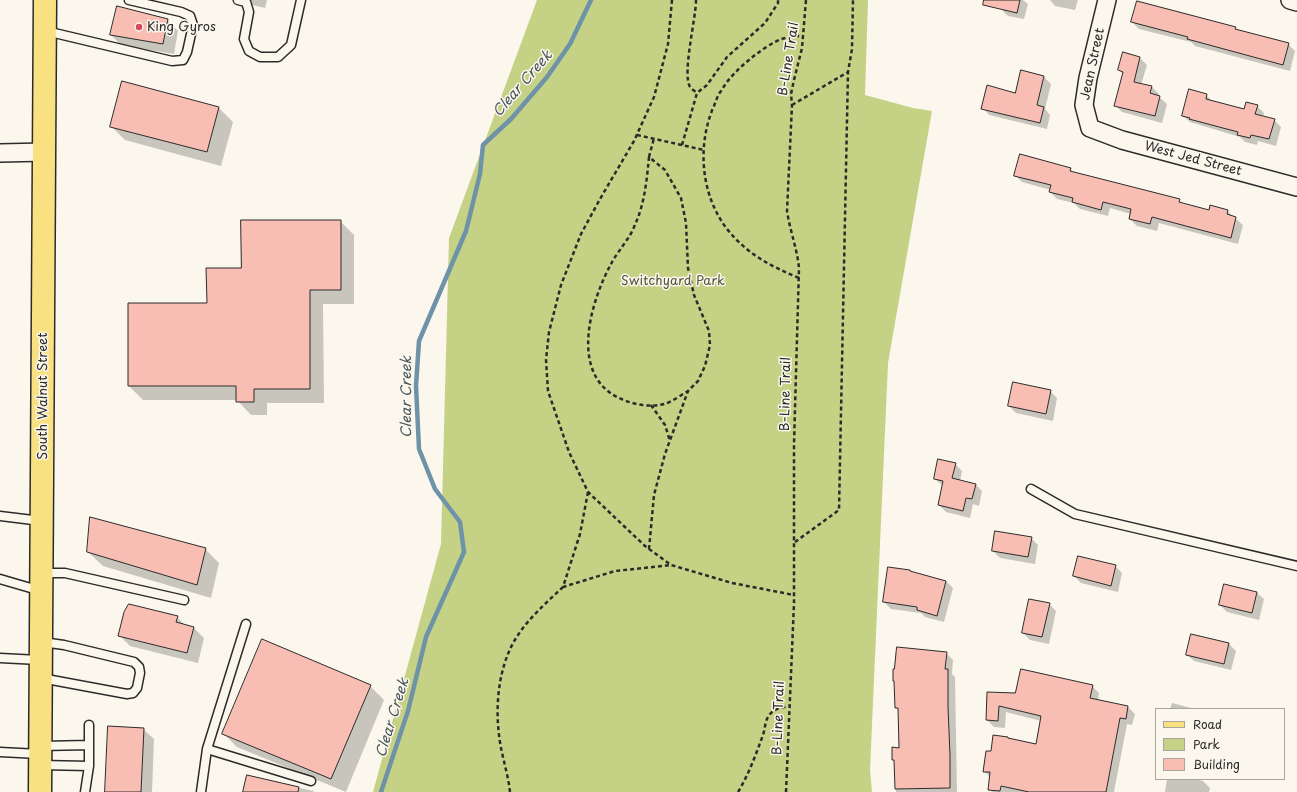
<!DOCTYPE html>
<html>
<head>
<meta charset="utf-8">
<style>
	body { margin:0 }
	#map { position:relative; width:1297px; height:792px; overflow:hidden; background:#fbf7ec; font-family:"Playpen Sans",sans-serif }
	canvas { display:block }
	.legend { position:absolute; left:1155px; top:708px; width:130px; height:72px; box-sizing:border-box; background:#fbf7ec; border:1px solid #a8a59f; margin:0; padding:5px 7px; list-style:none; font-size:12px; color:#2b2b2b }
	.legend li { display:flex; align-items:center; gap:8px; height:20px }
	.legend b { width:20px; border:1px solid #a8a59f }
</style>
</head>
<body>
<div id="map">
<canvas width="1297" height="792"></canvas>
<ul class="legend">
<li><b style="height:5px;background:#f9e181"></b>Road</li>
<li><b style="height:11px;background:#c5d184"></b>Park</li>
<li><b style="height:11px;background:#f8bdb3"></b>Building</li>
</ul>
</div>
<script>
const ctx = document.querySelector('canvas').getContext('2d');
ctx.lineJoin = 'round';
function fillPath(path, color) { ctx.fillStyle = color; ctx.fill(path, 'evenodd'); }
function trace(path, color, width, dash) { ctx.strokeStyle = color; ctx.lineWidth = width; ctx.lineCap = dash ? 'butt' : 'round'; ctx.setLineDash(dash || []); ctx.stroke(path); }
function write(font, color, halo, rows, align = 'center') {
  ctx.font = font + ' "Playpen Sans",sans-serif'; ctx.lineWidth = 3; ctx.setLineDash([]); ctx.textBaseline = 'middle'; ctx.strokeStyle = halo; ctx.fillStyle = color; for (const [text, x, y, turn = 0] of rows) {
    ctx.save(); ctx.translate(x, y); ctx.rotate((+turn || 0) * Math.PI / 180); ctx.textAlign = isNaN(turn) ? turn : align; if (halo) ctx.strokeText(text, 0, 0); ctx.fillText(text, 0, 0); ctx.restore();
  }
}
fillPath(new Path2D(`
	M537,0h331l-3,95 48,13 19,3 -44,252 -18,407 2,22h-499l68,-248 8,-306z`), '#c5d184');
fillPath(new Path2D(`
	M231,0h36l-2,8z
	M1004,0h19l5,4 -4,15 -16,-3 -7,-7z
	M1050,0h28l-3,10 -20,-4z
	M167,20l11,11 -4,23 -53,-9 -10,-10z
	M1132,22l103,6 3,3 50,13 7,7 -5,20 -95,-25 -4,-4 -52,-13z
	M1140,58l7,7 -6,20 11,2 7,7 -1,2 9,8 -5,19 -40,-11 -7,-7 8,-31 -4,-4z
	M1022,71l22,6 7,7 -6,25 5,6 -3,14 -58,-14 -6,-7 33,-14z
	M122,83l97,25 14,14 -12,44 -96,-26 -14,-14z
	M1206,95l7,7 32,8 12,-4 7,7 -1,4 11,3 7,7 -5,19 -18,-5 -1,4 -12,-3 -5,-5 -50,-15 -7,-6z
	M1070,169l5,5 104,26 4,4 27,7h17l16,14 -5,19 -79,-21 -2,8 -20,-5 -7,-7 1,-5 -21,-6 -2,8 -28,-7 -6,-6 -17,-4 -7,-7 1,-2 -29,-8 -7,-7z
	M340,221l14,14v69h-31l1,99h-57v12h-16l-14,-15h-94l-14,-14 79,-82z
	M1050,391l7,7 -4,23 -37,-8 -7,-7z
	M955,464l7,7 -2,10 15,3 7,7 -3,15 -6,-2 -3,14 -24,-6 -7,-7 4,-19 -8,-7z
	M1031,538l7,7 -3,19 -35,-6 -7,-7z
	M205,549l14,14 -8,35 -108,-32 -15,-14z
	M1115,566l7,7 -4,19 -37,-9 -7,-7z
	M946,581l7,7 -9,34 -19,-5 -4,-4 -30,-4 -7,-7z
	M1257,593l7,6 -5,21 -32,-8 -7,-7z
	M1049,604l7,7 -7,33 -19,-4 -7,-7z
	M177,617l9,9 8,2 10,10 -6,25 -68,-17 -11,-11z
	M1229,644l7,7 -5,19 -37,-9 -7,-6z
	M946,653l7,7 -1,14 3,3 2,115h-61l-1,-30 -2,-2 8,-11 -2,-38 -3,-4z
	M370,686l14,14 -38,92 -109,-45 -14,-14z
	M1092,686l7,7 -1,7 30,7 7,7 -3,11 -5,-1 -13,68h-122l-3,-3 2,-11 -7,-7 26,-31 27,5 4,-24 -35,-9 -1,16 -11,-1 -7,-7 1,-27 28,1z
	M1172,703l23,6h-25z
	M143,729l11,10 -2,53h-46z
	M248,776l65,15 1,1h-70z
	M1167,779h32v1l4,1 7,7 -1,4h-44z`), '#0003');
trace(new Path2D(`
	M381,792l27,-81 18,-74 38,-85 -4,-30 -25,-33 -16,-40 -3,-63 3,-45 47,-110 14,-57 3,-29 28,-26 36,-42 23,-33 21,-44`), '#6e93a8', 4.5);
const building = new Path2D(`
	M984,0h36l-3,13 -34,-8z
	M1137,1l99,26 -1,2 54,14 -6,22 -96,-26 1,-2 -57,-15z
	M117,6l51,13 -5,25 -53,-9z
	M1123,52l17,5 -6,25 18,4 -2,7 10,3 -5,20 -41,-10 9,-34 -5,-2z
	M1021,70l23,6 -7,29 7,2 -4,16 -59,-14 6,-24 28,8z
	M122,81l97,26 -12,45 -97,-25z
	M1189,89l18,5 -1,5 38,10 2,-7 12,3 -3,9 20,5 -6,20 -18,-4 -1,3 -13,-3 1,-3 -49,-13 1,-1 -8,-2z
	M1020,154l51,14 -1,3 110,28 -1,3 30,8 1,-5 18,5 -1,4 9,3 -5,21 -79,-21 -2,7 -21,-5 2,-10 -28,-7 -2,8 -29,-8 1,-4 -24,-6 2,-7 -37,-9z
	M241,220h100v70h-31v99h-56v13h-18v-16h-108v-83h79l-1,-35h35z
	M1013,382l38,8 -5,24 -38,-8z
	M938,459l18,4 -4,15 24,6 -4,15 -6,-1 -3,13 -25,-6 5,-24 -9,-2z
	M90,517l116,31 -9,37 -110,-33z
	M995,531l37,6 -4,20 -36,-6z
	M1078,556l38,9 -5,21 -38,-10z
	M888,567l22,3v1l36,10 -9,35 -20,-6v-3l-34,-5z
	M1224,584l33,8 -5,21 -33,-8z
	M1029,599l21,4 -8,34 -20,-4z
	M129,604l49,12 -2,6 18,5 -7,26 -69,-17 6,-24z
	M1191,634l38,9 -5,21 -38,-9z
	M262,639l109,46 -40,94 -109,-45z
	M897,647l50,5 -2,17h3v38l2,48v33l-55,1 -1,-29h-2v-13l7,1 -1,-40h-3l-1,-27h-1v-12h1z
	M1021,669l72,16 -3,13 38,8 -2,13 -6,-1 -14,74h-77l-28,-6 -1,5 -12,-1 2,-18h-7l3,-21h5l2,-16 15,2v1l28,6 5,-28 -42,-10 -1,15 -12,-1 1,-28 28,1z
	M108,726l36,2 -3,64h-36z
	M247,775l52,12 -1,5h-55z`);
fillPath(building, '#f8bdb3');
trace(building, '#2b2b2b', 1);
const service = new Path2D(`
	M238,0l8,2 3,10 -5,27 5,12 11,6h18l13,-12 10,-45
	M46,31l126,30 11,-1 4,-8 6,-27 -3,-9 -9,-4 -52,-12
	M1031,489l44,25 222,52
	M0,516l41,5
	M42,573h23l119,27
	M0,579l41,12
	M0,658l39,2
	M41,678l86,16 6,-1 4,-5 3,-15 -1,-6 -5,-5 -70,-17 -22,-3
	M89,725v20
	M41,746l48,-1v21l-4,26
	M207,749l104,32
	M0,752l39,2
	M40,765l49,1
	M201,792l6,-43 39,-125`);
const minor = new Path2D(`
	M1107,0l-19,78 -4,27 6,23 32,12 175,47
	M1290,0l7,2
	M0,153l45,-1`);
const primary = new Path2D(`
	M40,792l5,-792`);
trace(service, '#2b2b2b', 11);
trace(minor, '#2b2b2b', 20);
trace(primary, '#2b2b2b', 25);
trace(new Path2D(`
	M672,0l-4,44 -14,53 -20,44 -34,58 -19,35 -20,51 -12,47 -3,28 2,31 21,61 19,40 57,54 26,19 61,18 62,12
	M696,0c0,19 -14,73 -6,87 1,2 5,4 7,6
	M792,105l56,-33 4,-23 1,-49
	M637,135l67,15
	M682,145l15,-52 10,-8 20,-28 38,-34 13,-20v-3
	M649,157l5,-19
	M799,278c-29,-12 -52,-24 -72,-49 -26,-34 -30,-82 -14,-121 3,-6 4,-12 8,-17 7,-12 17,-22 28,-31 8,-7 26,-20 36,-22 6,-2 12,-2 18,-2
	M651,405l14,20 5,16
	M588,492l-8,42 -17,53 52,-16 56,-6
	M795,542l44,-32 9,-438
	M649,549l5,-54 11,-41 23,-63 10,-10 7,-15 5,-21 -1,-14 -15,-36 -6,-27 -2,-45 -5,-25 -16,-28 -16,-13c-2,21 -4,43 -12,63 -3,7 -6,15 -11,21 -5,8 -11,15 -15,23 -20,37 -42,108 6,133 14,7 31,11 47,7 8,-2 17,-9 24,-13
	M510,792c-2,-19 -9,-38 -11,-57 -4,-32 0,-72 19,-100 12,-18 29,-33 45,-48
	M738,792c11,-18 18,-38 25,-57 2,-6 2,-13 5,-18 4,-8 14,-10 22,-11
	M786,792l8,-189v-159l5,-176c-2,-20 -9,-37 -12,-57l5,-106 -1,-11 3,-14 8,-32 4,-48`), '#2b2b2b', 2.5, [4, 3]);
trace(service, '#fbf7ec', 8);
trace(minor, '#fbf7ec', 17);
trace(primary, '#f9e181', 22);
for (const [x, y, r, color] of [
	[139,27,4,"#d1495b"]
]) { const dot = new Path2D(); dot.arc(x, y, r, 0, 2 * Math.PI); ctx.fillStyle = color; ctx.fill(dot); trace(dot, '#fbf7ec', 1.5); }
write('13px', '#2b2b2b', '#fbf7ec', [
	["King Gyros",147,27]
], 'left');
write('13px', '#2b2b2b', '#fbf7ec', [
	["B-Line Trail",789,59,-81],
	["Jean Street",1093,64,-78],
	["West Jed Street",1193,159,15],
	["B-Line Trail",786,394,-89],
	["South Walnut Street",43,396,-90],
	["B-Line Trail",779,718,-88]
]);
write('13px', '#525441', '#fbf7ec', [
	["Switchyard Park",673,281]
]);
write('italic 14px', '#47565f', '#fbf7ec', [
	["Clear Creek",523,84,-49],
	["Clear Creek",407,397,-90],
	["Clear Creek",393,718,-73]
]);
</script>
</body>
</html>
